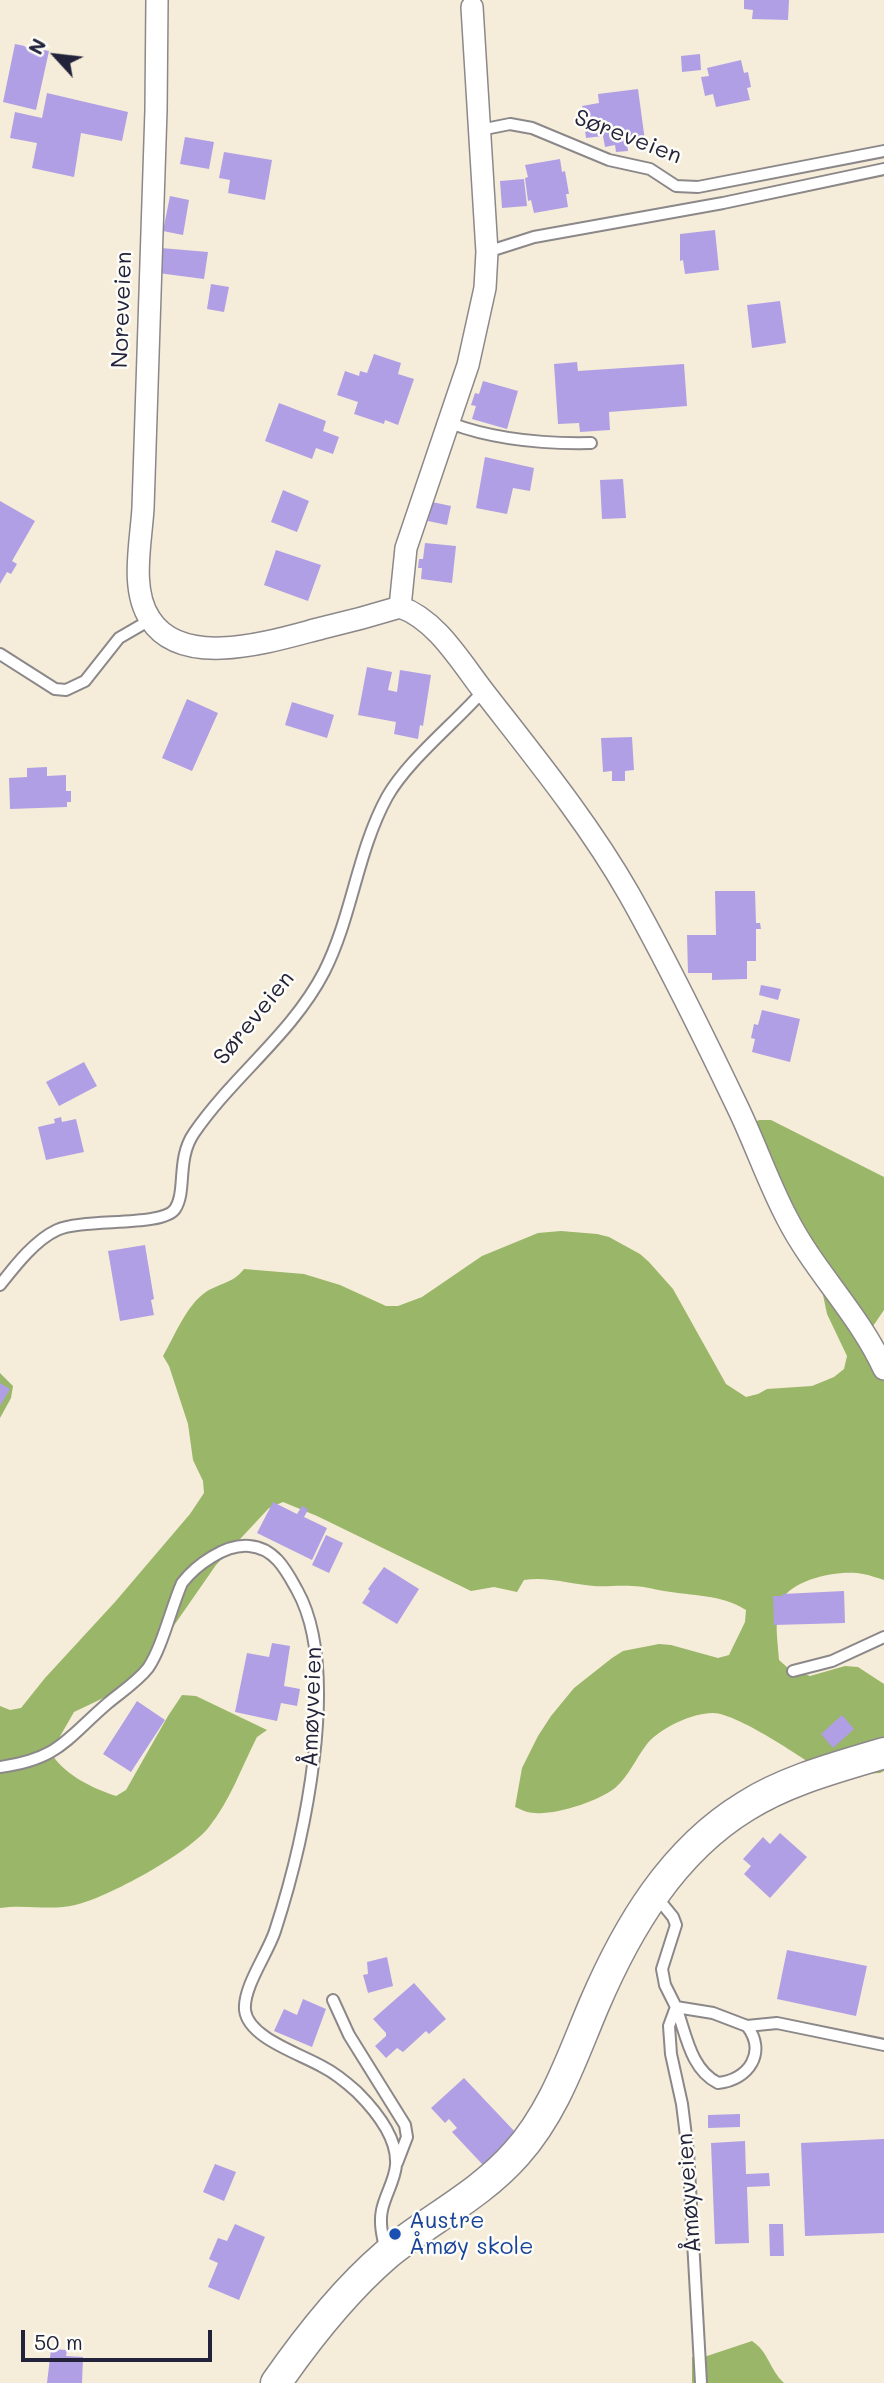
<!DOCTYPE html>
<html>
<head>
<meta charset="utf-8">
<style>
	body { margin:0 }
	#map { position:relative; width:884px; height:2383px; overflow:hidden; background:#f5edd9; font-family:Mali,sans-serif }
	canvas { display:block }
	.north { position:absolute; left:21px; top:21px; width:70px; height:70px; -webkit-text-stroke:5px #fdfcf7; paint-order:stroke; rotate:297deg; font-size:19px; font-weight:700; line-height:28px; text-align:center; color:#22223b }
	.north::after { content:''; display:block; margin:auto; width:24px; height:32px; background:#22223b; clip-path:polygon(50% 0,100% 100%,50% 72%,0 100%) }
	.scale { position:absolute; left:21px; top:2330px; width:191px; height:32px; box-sizing:border-box; border:4px solid #22223b; border-top:0; padding-left:9px; font-size:21px; line-height:24px; white-space:nowrap; color:#22223b; -webkit-text-stroke:5px #fdfcf7; paint-order:stroke }
</style>
</head>
<body>
<div id="map">
<canvas width="884" height="2383"></canvas>
<div class="north">N</div>
<div class="scale">50 m</div>
</div>
<script>
const ctx = document.querySelector('canvas').getContext('2d');
ctx.lineJoin = 'round';
function fillPath(path, color) { ctx.fillStyle = color; ctx.fill(path, 'evenodd'); }
function trace(path, color, width, dash) { ctx.strokeStyle = color; ctx.lineWidth = width; ctx.lineCap = dash ? 'butt' : 'round'; ctx.setLineDash(dash || []); ctx.stroke(path); }
function write(font, color, halo, rows, align = 'center') {
  ctx.font = font + ' Mali,sans-serif'; ctx.lineWidth = 5; ctx.setLineDash([]); ctx.textBaseline = 'middle'; ctx.strokeStyle = halo; ctx.fillStyle = color; for (const [text, x, y, turn = 0] of rows) {
    ctx.save(); ctx.translate(x, y); ctx.rotate((+turn || 0) * Math.PI / 180); ctx.textAlign = isNaN(turn) ? turn : align; if (halo) ctx.strokeText(text, 0, 0); ctx.fillText(text, 0, 0); ctx.restore();
  }
}
fillPath(new Path2D(`
	M759,1120h12l113,57v133l-15,22 15,40v208c-7,-2 -14,-5 -21,-6 -22,-5 -71,5 -81,26 -9,19 -4,40 -3,60l9,8 22,8 35,-10 13,1 26,17v87l-4,2 -24,1 -22,6c-22,-16 -96,-67 -121,-67 -21,0 -53,15 -66,31 -11,14 -18,32 -32,44 -16,13 -59,27 -80,25 -7,0 -13,-3 -20,-6l7,-39 16,-32 13,-20 23,-28 38,-30 11,-7 36,-7 12,1 47,13 11,-3 16,-33 1,-12c-25,-16 -54,-14 -82,-19 -11,-2 -22,-5 -32,-5 -13,-1 -26,1 -38,0 -23,-2 -48,-10 -70,-6l-7,12 -23,-5 -23,4 -154,-75 -34,-14 -14,6 -53,57 -64,92 -24,27 -10,7 -44,21 -19,33 -2,11c14,20 39,32 63,40l10,-6 42,-74 14,-21 14,1 71,34 -10,7c-15,29 -27,64 -48,90 -20,26 -102,71 -134,78 -24,6 -50,-1 -75,3v-202l10,4 11,-2 24,-30 70,-76 75,-88 14,-21 -1,-12 -10,-21 -5,-36 -19,-58 -6,-10c11,-19 22,-47 39,-61 14,-12 30,-10 42,-26l60,5 36,11 46,21h12l24,-9 60,-41 56,-23 23,-2 36,3 12,3 31,17 9,8 24,27 53,95 20,13 12,-3 9,-5 45,-3 22,-9 10,-8 3,-13 -20,-42 -5,-24 -78,-162z
	M0,1373l13,13 -2,12 -11,20z
	M752,2341c17,11 17,28 32,42h-92v-26l15,-1z`), '#9ab668');
fillPath(new Path2D(`
	M744,0h45l-1,20 -36,-1 1,-9 -9,-1z
	M15,44l34,7 -13,59 -33,-8z
	M700,54l1,16 -19,2 -1,-16z
	M741,60l3,13 4,-1 3,15 -4,1 3,12 -34,7 -3,-13 -8,2 -4,-19 8,-1 -2,-8z
	M638,89l7,52 -18,3 1,7 -12,1 -1,-7 -10,2 -2,-11 -17,2 -4,-32 17,-3 -1,-9z
	M47,93l81,19 -6,29 -41,-8 -7,44 -42,-9 5,-25 -27,-5 5,-26 27,6z
	M185,137l29,5 -5,27 -29,-5z
	M224,152l48,8 -7,40 -37,-7 2,-13 -11,-2z
	M560,159l2,13 3,-1 4,23h-3l2,13 -34,6 -3,-13 -3,1 -3,-23 3,-1 -3,-12z
	M524,179l3,27 -25,2 -2,-27z
	M170,196l19,4 -6,35 -20,-4z
	M715,230l4,40 -34,4 -2,-14 -3,1v-27z
	M161,248l47,4 -4,27 -46,-6z
	M211,284l18,3 -5,25 -17,-3z
	M780,301l6,42 -34,5 -5,-43z
	M374,354l27,9 -3,11 16,5 -16,46 -13,-5 -1,4 -30,-10 4,-12 -21,-7 8,-24 14,5 1,-5 7,2z
	M577,362l1,9 106,-7 3,42 -78,6 1,18 -30,2 -1,-9 -21,1 -4,-60z
	M483,381l35,10 -11,38 -35,-10 4,-13 -5,-1 4,-12 4,1z
	M279,403l47,18 -3,10 16,6 -6,17 -17,-6 -4,11 -47,-18z
	M485,457l49,11 -4,23 -17,-3 -6,26 -31,-6z
	M623,479l3,39 -24,1 -2,-39z
	M283,490l26,11 -12,31 -26,-10z
	M0,501l35,20 -23,40 5,3 -6,10 -4,-2 -7,12z
	M432,502l19,4 -4,19 -19,-4z
	M425,543l31,3 -4,37 -31,-4 1,-11h-4l1,-9h4z
	M276,550l45,15 -13,36 -44,-16z
	M367,667l25,5 -4,18 9,2 3,-22 31,5 -8,51 -3,-1 -2,14 -24,-5 2,-12 -38,-7z
	M187,699l31,14 -26,58 -30,-13z
	M292,702l42,13 -7,23 -42,-13z
	M632,737l2,33 -9,1v10h-13v-10l-9,1 -2,-34z
	M47,767v9l19,-1v16h5v11h-4v5l-57,2 -1,-31 18,-1v-9z
	M715,891h40l1,32h4l1,6h-5v32h-9v18l-35,1v-7h-24l-1,-38h29z
	M761,985l20,4 -3,11 -19,-5z
	M762,1010l38,9 -10,43 -38,-10 3,-13 -4,-1 3,-14 4,1z
	M84,1062l13,24 -38,20 -13,-24z
	M61,1117l1,5 14,-3 8,33 -38,8 -8,-33 17,-4 -1,-4z
	M145,1245l9,54 -3,1 3,15 -34,6 -12,-70z
	M0,1383l10,6 -10,17z
	M273,1502l24,12 5,-8 3,1 3,3 -4,7 23,11 -15,32 -55,-27z
	M326,1535l17,8 -14,30 -17,-8z
	M384,1567l35,22 -22,35 -35,-21 8,-12 -2,-2z
	M844,1591l1,32 -71,2 -1,-29h10l-1,-2z
	M272,1643l18,3 -6,40 16,3 -3,17 -16,-3 -4,18 -42,-9 12,-59 22,4z
	M137,1701l28,19 -34,52 -28,-18z
	M842,1715l12,14 -21,19 -12,-14z
	M780,1833l27,24 -37,41 -26,-24 7,-8 -8,-7 20,-22 7,7z
	M787,1950l80,16 -11,50 -79,-17z
	M387,1957l6,29 -25,7 -5,-18 5,-1 -1,-12z
	M414,1983l32,36 -17,15 -3,-3 -23,21 -6,-4 -11,10 -11,-12 11,-10v-3l-13,-14z
	M303,1999l23,10 -14,38 -38,-16 10,-22 13,6z
	M464,2078l53,56 -34,31 -31,-33 5,-4 -8,-9 -4,4 -14,-15z
	M740,2114v13l-32,1v-13z
	M884,2139v94l-79,3 -4,-93z
	M745,2141l1,33 23,-1 1,13 -23,1 2,56 -34,1 -4,-101z
	M215,2164l21,8 -12,29 -21,-9z
	M235,2224l30,13 -26,63 -31,-13 10,-24 -9,-4 9,-21 9,3z
	M769,2224h14l1,32h-14z
	M51,2349l16,1 -1,6 17,1 -1,26h-35z`), '#b09fe4');
const lane = new Path2D(`
	M480,130l30,-6 22,4 77,32 41,9 26,17 22,1 186,-36
	M487,252l47,-15 189,-34 161,-34
	M450,423c45,17 94,21 141,20
	M0,654l55,35 11,1 19,-9 34,-43 31,-18
	M0,1285c15,-19 35,-45 57,-55 26,-12 106,-3 118,-21 12,-18 1,-50 19,-76 39,-57 98,-99 130,-161 28,-55 33,-120 63,-175 21,-37 67,-73 96,-106
	M793,1671l39,-10 52,-24
	M0,1767c59,-8 66,-28 108,-64 13,-11 29,-21 40,-35 14,-20 23,-60 34,-85 14,-18 43,-39 67,-37 26,2 37,24 48,44 46,82 6,255 -22,341 -7,22 -32,56 -30,79 3,28 56,44 78,57 12,6 24,16 34,25 18,18 41,45 39,73 -1,15 -11,30 -14,45 -3,14 1,28 4,42
	M655,1895l18,22 3,8 -14,44 3,16 11,22 37,6 34,13 30,-3 107,22
	M333,2000l16,35 56,90 2,12 -10,26
	M676,2007l-7,19 2,28 11,50 6,48 13,231
	M676,2007c10,26 14,62 42,76 31,-3 49,-31 29,-57`);
const street = new Path2D(`
	M157,0l-1,110 -13,398c-2,35 -13,81 7,111 33,52 125,21 172,9 26,-6 52,-13 78,-21
	M472,7l15,245 -2,36 -17,77 -62,183 -6,59c38,13 63,59 88,90 49,63 101,127 141,197 39,69 74,141 108,212 18,37 31,76 50,112 27,53 72,96 97,151`);
const secondary = new Path2D(`
	M276,2383c32,-46 67,-91 110,-128 42,-35 93,-59 130,-101 38,-42 56,-97 78,-149 33,-77 78,-154 152,-199 41,-26 92,-39 138,-53`);
trace(lane, '#8c888a', 14);
trace(street, '#8c888a', 24);
trace(secondary, '#8c888a', 33);
trace(lane, '#fff', 10);
trace(street, '#fff', 21);
trace(secondary, '#fff', 30);
for (const [x, y, r, color] of [
	[395,2234,7,"#1a4fb4"]
]) { const dot = new Path2D(); dot.arc(x, y, r, 0, 2 * Math.PI); ctx.fillStyle = color; ctx.fill(dot); trace(dot, '#fdfcf7', 2.5); }
write('23px', '#22223b', '#fdfcf7', [
	["Søreveien",628,137,21],
	["Noreveien",122,310,-88],
	["Søreveien",254,1018,-51],
	["Åmøyveien",312,1707,-88],
	["Åmøyveien",689,2193,-94]
]);
write('23px', '#164399', '#fdfcf7', [
	["Austre",409,2221],
	["Åmøy skole",409,2247]
], 'left');
</script>
</body>
</html>
